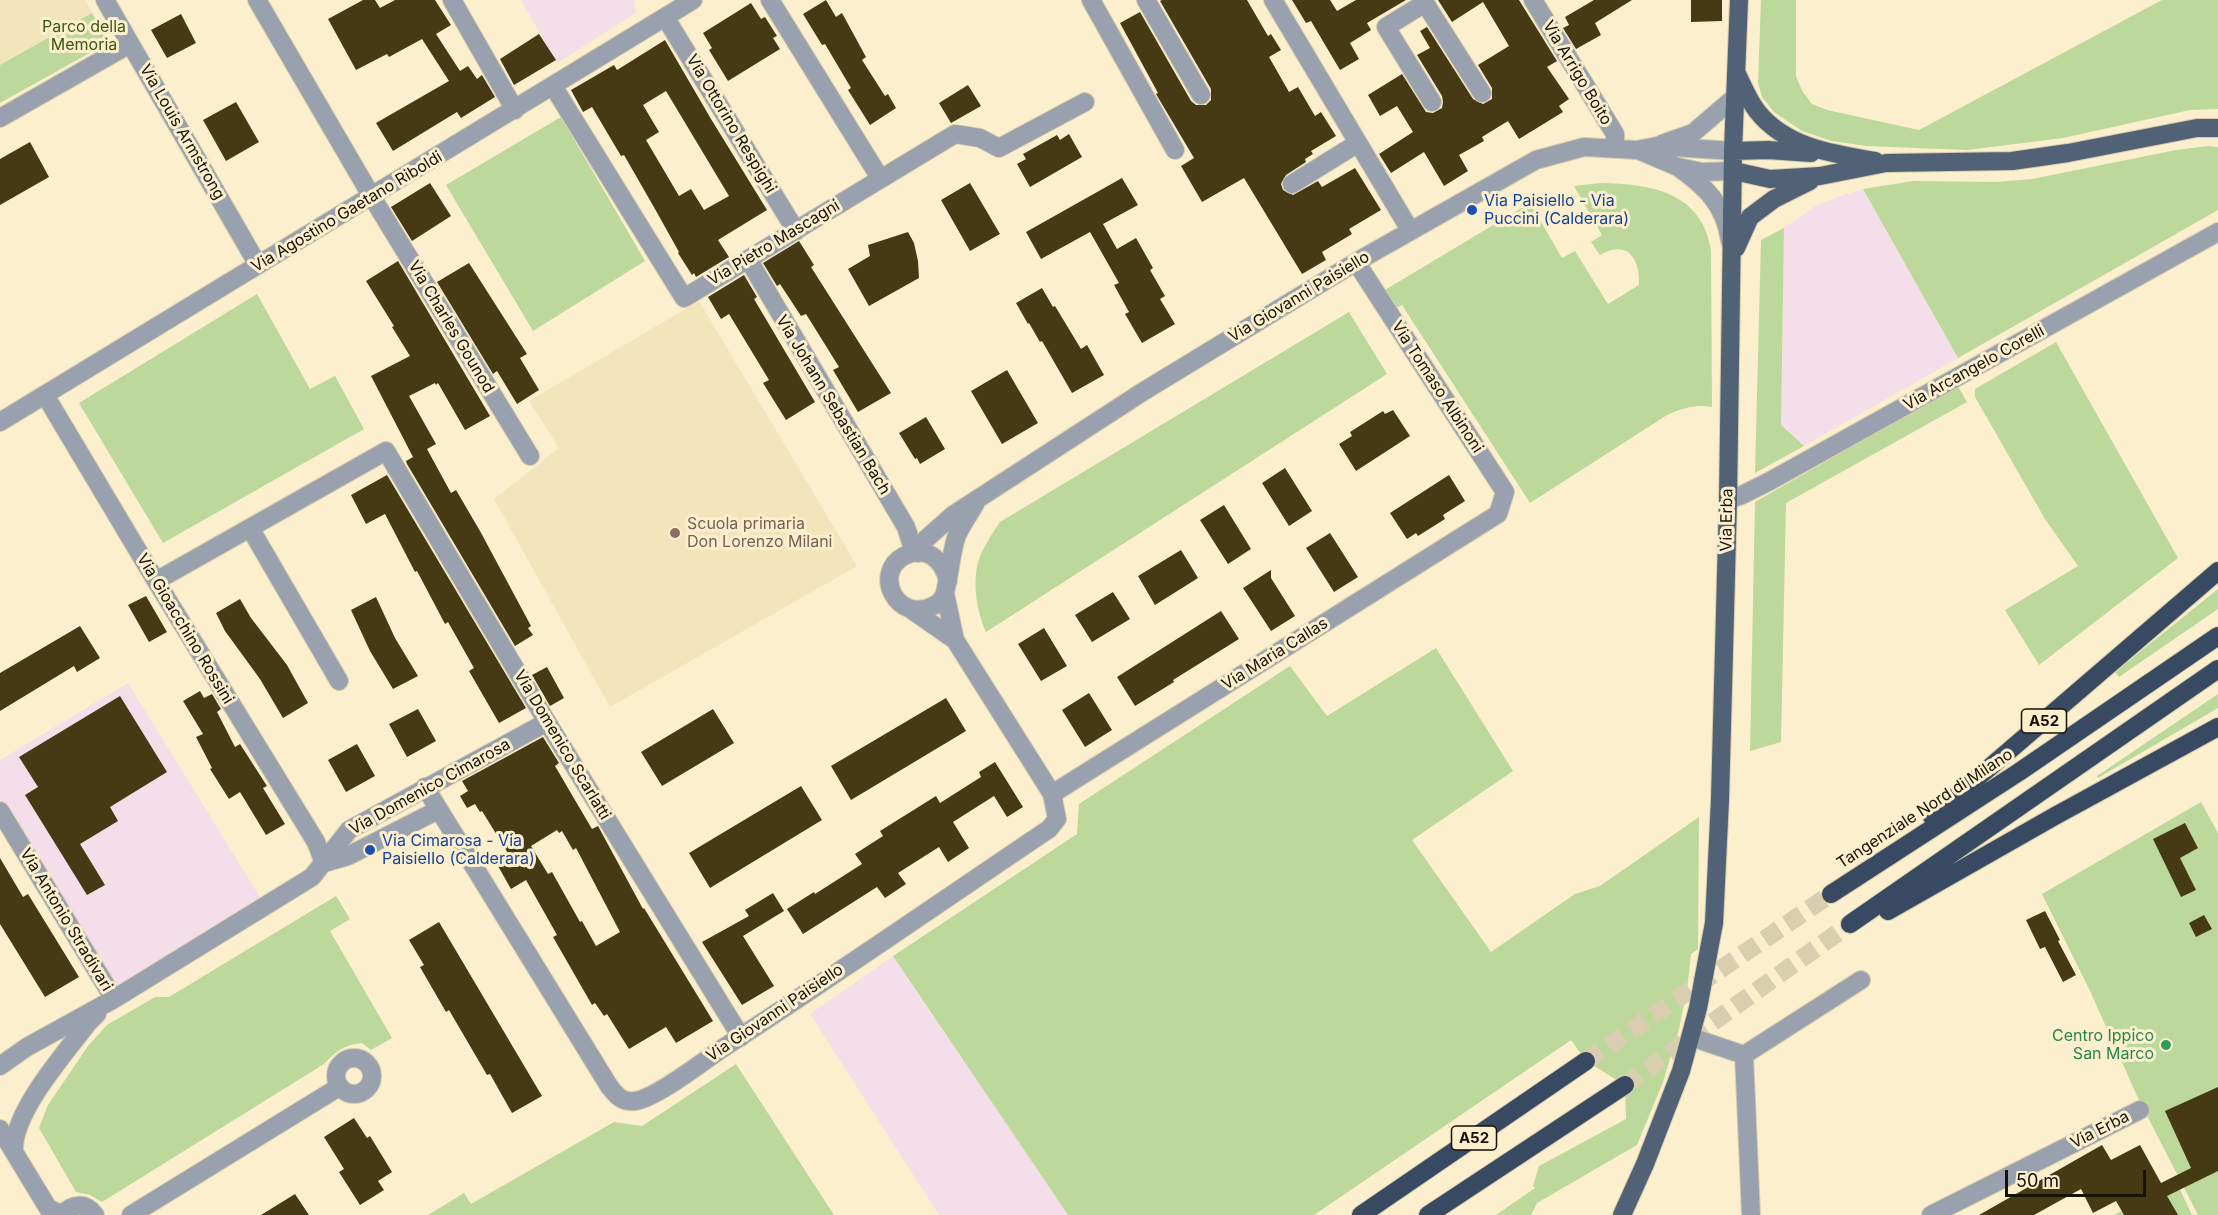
<!DOCTYPE html>
<html>
<head>
<meta charset="utf-8">
<style>
	body { margin:0 }
	#map { position:relative; width:2218px; height:1215px; overflow:hidden; background:#fbefcd; font-family:Inter,sans-serif }
	canvas { display:block }
	.scale { position:absolute; left:2005px; top:1170px; width:141px; height:27px; box-sizing:border-box; border:3px solid #161206; border-top:0; padding-left:8px; font-size:18px; line-height:21px; white-space:nowrap; color:#161206; -webkit-text-stroke:4px #fbefcd; paint-order:stroke }
</style>
</head>
<body>
<div id="map">
<canvas width="2218" height="1215"></canvas>
<div class="scale">50 m</div>
</div>
<script>
const ctx = document.querySelector('canvas').getContext('2d');
ctx.lineJoin = 'round';
function fillPath(path, color) { ctx.fillStyle = color; ctx.fill(path, 'evenodd'); }
function trace(path, color, width, dash) { ctx.strokeStyle = color; ctx.lineWidth = width; ctx.lineCap = dash ? 'butt' : 'round'; ctx.setLineDash(dash || []); ctx.stroke(path); }
function write(font, color, halo, rows, align = 'center') {
  ctx.font = font + ' Inter,sans-serif'; ctx.lineWidth = 6; ctx.setLineDash([]); ctx.textBaseline = 'middle'; ctx.strokeStyle = halo; ctx.fillStyle = color; for (const [text, x, y, turn = 0] of rows) {
    ctx.save(); ctx.translate(x, y); ctx.rotate((+turn || 0) * Math.PI / 180); ctx.textAlign = isNaN(turn) ? turn : align; if (halo) ctx.strokeText(text, 0, 0); ctx.fillText(text, 0, 0); ctx.restore();
  }
}
fillPath(new Path2D(`
	M0,0h85l7,13 -92,52z
	M699,301l158,265 -247,141 -116,-208 65,-51 -30,-47z`), '#f2e4bb');
fillPath(new Path2D(`
	M521,0h113l2,13 -79,50z
	M1863,189l95,169 -154,88 -23,-21 3,-197 30,-21 26,-11z
	M128,683l135,219 -147,90 -116,-193v-39z
	M893,956l175,259h-129l-129,-201z`), '#f4deea');
fillPath(new Path2D(`
	M1761,0h35v77l7,15 9,12 15,6 92,20 243,-130h56v109l-28,1 -127,28 -96,12 -101,-4 -34,-5 -30,-10 -28,-19 -12,-15 -4,-14z
	M92,13l17,29 -109,61v-38z
	M561,117l84,144 -112,70 -87,-146z
	M2208,146l10,1v63l-260,148 -95,-169 50,-8 83,1 36,-3 144,-29z
	M1601,183c50,1 101,9 110,67l1,157c-17,-3 -29,1 -45,8l-137,88 -128,-198 -6,3 -11,-18 145,-87 32,55 13,-7 33,53 31,-19c1,-26 -11,-46 -39,-30l-9,-13 11,-7 -28,-49z
	M1784,228l-3,197 23,21 -49,27 6,-233z
	M257,294l53,95 25,-13 29,53 -201,114 -84,-140z
	M1349,312l38,62 -401,258c-10,-22 -15,-55 -5,-78 5,-11 12,-22 19,-32z
	M2056,342l122,216 -139,107 -34,-55 73,-44 -33,-47 -70,-122v-8z
	M1958,386l9,16 -181,101 -5,239 -31,9 5,-249z
	M2218,589v20l-99,68 -4,-5z
	M1436,648l77,123 -101,69 79,112 84,-58 25,-8 99,-69 -1,132 -7,5 -4,36 -8,39 -16,53 -26,63 -100,58 -6,12h-35l39,-27 -2,-2 6,-20 87,-47 -1,-34 -39,-24 -15,-21 -257,175h-246l-175,-259 184,-122 2,-30 211,-138 37,50z
	M2218,694v14l-120,70 -1,-2z
	M2201,802l17,31v382h-20l-60,-117 -48,-107 -48,-97z
	M336,896l14,23 -20,12 62,107 -21,12 -9,-7c-18,2 -26,8 -38,21l-222,138 -12,-7 -14,-3 -37,-64 9,-23 40,-59 19,-21 48,-28h14z
	M736,1064l98,151h-406l36,-22 7,11 143,-82 28,4z
	M2176,1181l16,34h-78z`), '#bdd89b');
fillPath(new Path2D(`
	M363,0h12l5,8 15,-8h40l16,25 -15,9 24,37 8,-5 9,13 5,-4 13,22 -34,21 -4,-6 -64,39 -17,-28 73,-42 -27,-42 -33,18 -2,-3 -31,16 -28,-51z
	M826,0l10,17 6,-4 24,44 -4,3 23,36 3,-2 8,14 -26,17 -22,-35 3,-2 -26,-44 -3,1 -19,-31z
	M1162,0h85l21,36 3,-2 10,16 -12,7 20,35 9,-5 17,29 6,-4 15,24 -25,15 2,3 -8,5 1,3 -20,13 -5,9 2,6 10,5 25,-14 4,6 33,-19 26,42 -32,19 3,5 -30,18 4,8 -24,14 -58,-96 -42,24 -21,-36 13,-8 -38,-64 2,-1 -38,-70 20,-11 51,89 5,4h10l5,-5v-11l-51,-88z
	M1292,0h38l7,11 19,-11h50l-39,23 4,7 -21,13 9,16 -19,11 -29,-49 -5,2z
	M1438,0h81l38,61 -10,6 22,32 -10,7 4,6 -44,27 -11,-18 -26,16 2,4 -25,14 9,16 -24,15 -20,-34 -33,21 -12,-19 34,-22 -16,-26 -17,10 -12,-21 34,-21 24,38 7,1 9,-5 1,-6 -1,-6 -25,-41 13,-7 -10,-17 7,-4 46,72 10,5 9,-5v-11l-14,-23 31,-19 -26,-44 -31,20z
	M1594,0h38l-37,23 6,12 -25,14 -13,-21 6,-3 -4,-8z
	M1691,0h31v21l-31,1z
	M751,3l10,16 4,-2 12,19 -4,2 7,11 -52,32 -19,-31 3,-2 -9,-15z
	M181,14l15,29 -29,15 -16,-28z
	M539,34l17,26 -42,25 -14,-26z
	M665,40l46,79 56,91 -49,30 11,17 -33,20 -2,-4 -2,2 -14,-22 1,-1 -24,-43 -31,-54 -3,1 -29,-49 -9,5 -12,-22 43,-25 3,5zM666,91l63,105 -25,14 -13,-21 -12,7 -33,-56 13,-8 -16,-27z
	M968,85l13,21 -30,17 -12,-20z
	M236,102l23,40 -33,19 -23,-41z
	M1069,134l13,23 -52,30 -13,-23 9,-5 -3,-5 34,-19 3,5z
	M30,142l19,35 -49,28v-46z
	M1122,178l16,27 -35,19 14,25 19,-11 17,30 -3,2 15,26 -5,3 15,25 -33,19 -17,-29 4,-2 -15,-27 5,-2 -29,-51 -49,27 -15,-27z
	M430,183l21,33 -39,25 -21,-34z
	M970,183l30,51 -30,17 -29,-51z
	M908,232l6,11 4,18 1,17 -50,28 -21,-37 22,-13 -2,-11z
	M799,241l15,24 -3,2 80,126 -33,19 -25,-42 6,-3 -33,-53 -5,2 -21,-32 -3,2 -14,-23z
	M398,261l92,155 -25,14 -27,-47 -2,2 -1,-2 -26,13 27,48 -9,5 24,44 5,-3 24,41 51,95 -3,2 5,7 -18,11 -108,-182 -1,-3 7,-4 -42,-81 39,-20 -18,-29 2,-1 -28,-45z
	M469,263l58,91 -7,4 19,32 -22,14 -20,-33 -4,3 -56,-92z
	M744,275l13,22 -3,2 61,103 -29,18 -23,-37 6,-3 -40,-66 -8,5 -13,-22z
	M1042,288l11,19 2,-1 26,43 6,-4 17,30 -32,18 -30,-52 -2,1 -11,-19 -1,1 -12,-21z
	M1007,370l31,53 -36,21 -31,-53z
	M1393,410l17,26 -54,35 -17,-27 13,-8 -2,-4 33,-21 2,3z
	M926,417l19,32 -25,15 -3,-6 -2,1 -16,-26z
	M1285,468l27,43 -23,15 -27,-43z
	M387,475l139,233 -27,15 -30,-52 5,-3 -26,-46 -3,2 -28,-53 -2,1 -30,-58 -19,10 -15,-29z
	M1449,475l16,26 -22,14 2,4 -27,17 -2,-3 -9,6 -17,-26z
	M1224,505l27,44 -23,15 -28,-44z
	M1330,533l28,44 -24,15 -28,-44z
	M1181,550l17,28 -43,27 -17,-29z
	M1271,570v8l24,38 -24,15 -28,-43z
	M1113,592l17,27 -38,23 -17,-27z
	M146,596l21,36 -18,10 -21,-37z
	M376,597l19,41 23,38 -25,13 -23,-38 -19,-41z
	M240,599l11,19 36,47 21,38 -25,15 -23,-39 -35,-48 -9,-18z
	M1221,611l18,28 -66,41 1,2 -39,24 -18,-29z
	M80,626l20,32 -23,14 -3,-6 -74,45v-38z
	M1044,628l23,38 -26,15 -23,-37z
	M547,667l17,31 -14,8 -18,-31z
	M200,691l4,7 8,-4 9,15 -4,3 18,35 5,-3 27,42 -4,2 22,36 -19,11 -26,-43 -11,7 -19,-30 2,-1 -16,-31 7,-3 -20,-33z
	M1089,693l23,37 -27,17 -23,-37z
	M120,696l47,76 -57,35 8,14 -38,23 25,41 -18,10 -62,-100 13,-8 -19,-30z
	M946,698l20,33 -115,69 -20,-34z
	M418,709l18,32 -29,16 -18,-33z
	M713,709l21,34 -72,43 -21,-34z
	M543,737l16,26 -4,3 37,63 6,-3 45,83 1,-1 69,113 -37,22 -10,-16 -37,22 -22,-35 -3,2 -9,-13 -3,2 -39,-68 4,-2 -31,-55 -15,9 -13,-23 13,-8 -29,-47 -2,1 -5,-8 -8,4 -7,-12 8,-5 -6,-10zM557,830l2,3 3,-2 11,19 3,-2 44,84 -24,14 -14,-25 -2,1 -28,-50 -4,2 -17,-28z
	M357,744l18,32 -29,16 -18,-32z
	M995,762l28,45 -16,10 -13,-21 -41,26 16,26 -21,14 -9,-15 -41,26 8,11 -21,14 -8,-11 -74,47 -16,-25 27,-17 1,2 47,-30 -7,-10 28,-18 -3,-5 56,-35 4,7 41,-26 -2,-5z
	M801,786l21,34 -112,68 -21,-35z
	M2185,823l13,25 -18,10 16,32 -15,7 -28,-58z
	M0,858l23,39 5,-3 51,83 -34,20 -45,-73z
	M773,893l11,18 -41,25 31,50 -32,19 -40,-63 47,-26 -4,-6z
	M2045,911l15,29 -2,1 18,34 -13,7 -18,-35 -5,2 -14,-29z
	M2204,915l8,14 -16,8 -7,-14z
	M439,922l103,174 -30,17 -22,-39 -3,1 -38,-65 -3,2 -26,-45 4,-2 -15,-25z
	M2218,1087v84l-51,25 11,19h-54l-8,-14 -23,12 -12,-24 -47,26h-55l123,-70 9,15 29,-15 21,38 30,-15 -26,-57z
	M354,1118l13,20 3,-2 22,36 -14,9 6,9 -24,15 -21,-33 5,-3 -20,-32z
	M295,1194l14,21h-48z`), '#463a14');
trace(new Path2D(`
	M1586,1061l245,-167
	M1625,1085l225,-161`), '#d9ceaf', 18, [18, 9]);
const minor = new Path2D(`
	M105,0l153,265
	M257,0l115,197 158,259
	M452,0l63,110
	M770,0l110,178
	M1091,0l84,150
	M1146,0l55,95
	M1273,0l137,230
	M1423,0l59,93
	M1533,0l82,134v14
	M1425,3l-39,24 46,75
	M665,17l131,214
	M553,86l131,212 271,-164 25,4 19,10 86,-46
	M0,118l130,-74
	M1662,144l31,-11 42,-36
	M1638,150l40,17 24,5 32,-1
	M1678,167c28,20 47,38 52,74
	M1292,184l66,-41
	M748,259l158,268 8,25
	M45,395l111,186 160,261 8,21
	M0,422l693,-422
	M1728,500l14,-5 28,-14 448,-249
	M250,528l89,153
	M918,553l8,-14 27,-24 191,-124 212,-129 180,-102 48,-13 52,3 21,-4 76,5
	M156,581l230,-130 161,271 194,315
	M948,581c-5,-21 -22,-37 -44,-25 -32,17 -7,68 29,50 7,-3 12,-10 13,-18 4,-16 5,-34 10,-50 4,-12 14,-24 20,-36
	M912,610l43,30
	M425,787l184,299c7,9 13,17 26,15 21,-3 66,-38 85,-51 111,-72 219,-147 329,-221l8,-10 -5,-25 -97,-154 -10,-47
	M1052,794l446,-280 7,-22 -149,-230
	M0,811l114,188
	M324,863l24,-7 90,-46
	M1691,1037l53,18 7,160
	M1744,1055l117,-75
	M336 1076a18 18 0 1 1 36 0a18 18 0 1 1-36 0Z
	M0,1066l27,-19 87,-48 198,-122 37,-47 198,-108
	M0,1129l48,79 14,7
	M14,1151c-2,-38 51,-98 74,-128l9,-9
	M62,1215c10,-12 23,-13 33,0
	M131,1215l208,-128 3,2
	M1931,1215l209,-105`);
const major = new Path2D(`
	M1737,74c6,12 12,27 20,37 28,36 76,43 118,50
	M1733,151l35,-1 43,3
	M1734,171l36,8 50,-3 66,-13 126,-2 56,-8 129,-25h21
	M1736,248l14,-31 24,-18 36,-18
	M1622,1215l23,-51 36,-93 17,-63 16,-85 6,-123 8,-300 5,-349 6,-151`);
const highway = new Path2D(`
	M1932,817l286,-246
	M1831,894l188,-122 199,-136
	M1888,911l167,-95 163,-89
	M1850,924l368,-255
	M1361,1215l225,-154
	M1428,1215l197,-130`);
trace(minor, '#d6ccad', 20);
trace(major, '#d6ccad', 20);
trace(highway, '#d6ccad', 20);
trace(minor, '#98a1ad', 18);
trace(major, '#516176', 18);
trace(highway, '#384a62', 18);
for (const [x, y, r, color] of [
	[1472,210,6,"#1a4fb4"],
	[675,533,6,"#8d6e63"],
	[370,850,6,"#1a4fb4"],
	[2166,1045,6,"#2e9e5b"]
]) { const dot = new Path2D(); dot.arc(x, y, r, 0, 2 * Math.PI); ctx.fillStyle = color; ctx.fill(dot); trace(dot, '#fbefcd', 2); }
for (const [x, y, w] of [
	[2044,721,45],
	[1474,1138,45]
]) { const box = new Path2D(); box.roundRect(x - w / 2, y - 12, w, 24, 4.5); ctx.fillStyle = '#fbefcd'; ctx.fill(box); trace(box, '#161206', 1.5); }
write('bold 15px', '#161206', null, [
	["A52",2044,721],
	["A52",1474,1138]
]);
write('16px', '#3e5711', '#fbefcd', [
	["Parco della",84,27],
	["Memoria",84,45]
]);
write('16px', '#161206', '#fbefcd', [
	["Via Arrigo Boito",1577,73,59],
	["Via Ottorino Respighi",731,124,59],
	["Via Louis Armstrong",182,132,60],
	["Via Agostino Gaetano Riboldi",347,212,-31],
	["Via Pietro Mascagni",774,243,-31],
	["Via Giovanni Paisiello",1299,297,-31],
	["Via Charles Gounod",451,327,59],
	["Via Arcangelo Corelli",1974,368,-29],
	["Via Tomaso Albinoni",1437,387,57],
	["Via Johann Sebastian Bach",833,405,59],
	["Via Erba",1727,520,-89],
	["Via Gioacchino Rossini",185,629,59],
	["Via Maria Callas",1275,654,-32],
	["Via Domenico Scarlatti",562,745,59],
	["Via Domenico Cimarosa",430,787,-29],
	["Tangenziale Nord di Milano",1925,809,-33],
	["Via Antonio Stradivari",66,920,59],
	["Via Giovanni Paisiello",775,1013,-34],
	["Via Erba",2100,1130,-27]
]);
write('16px', '#164399', '#fbefcd', [
	["Via Paisiello - Via",1484,201],
	["Puccini (Calderara)",1484,219],
	["Via Cimarosa - Via",382,841],
	["PaisieIIo (Calderara)",382,859]
], 'left');
write('16px', '#785e54', '#fbefcd', [
	["Scuola primaria",687,524],
	["Don Lorenzo Milani",687,542]
], 'left');
write('16px', '#27864d', '#fbefcd', [
	["Centro Ippico",2154,1036],
	["San Marco",2154,1054]
], 'right');
</script>
</body>
</html>
